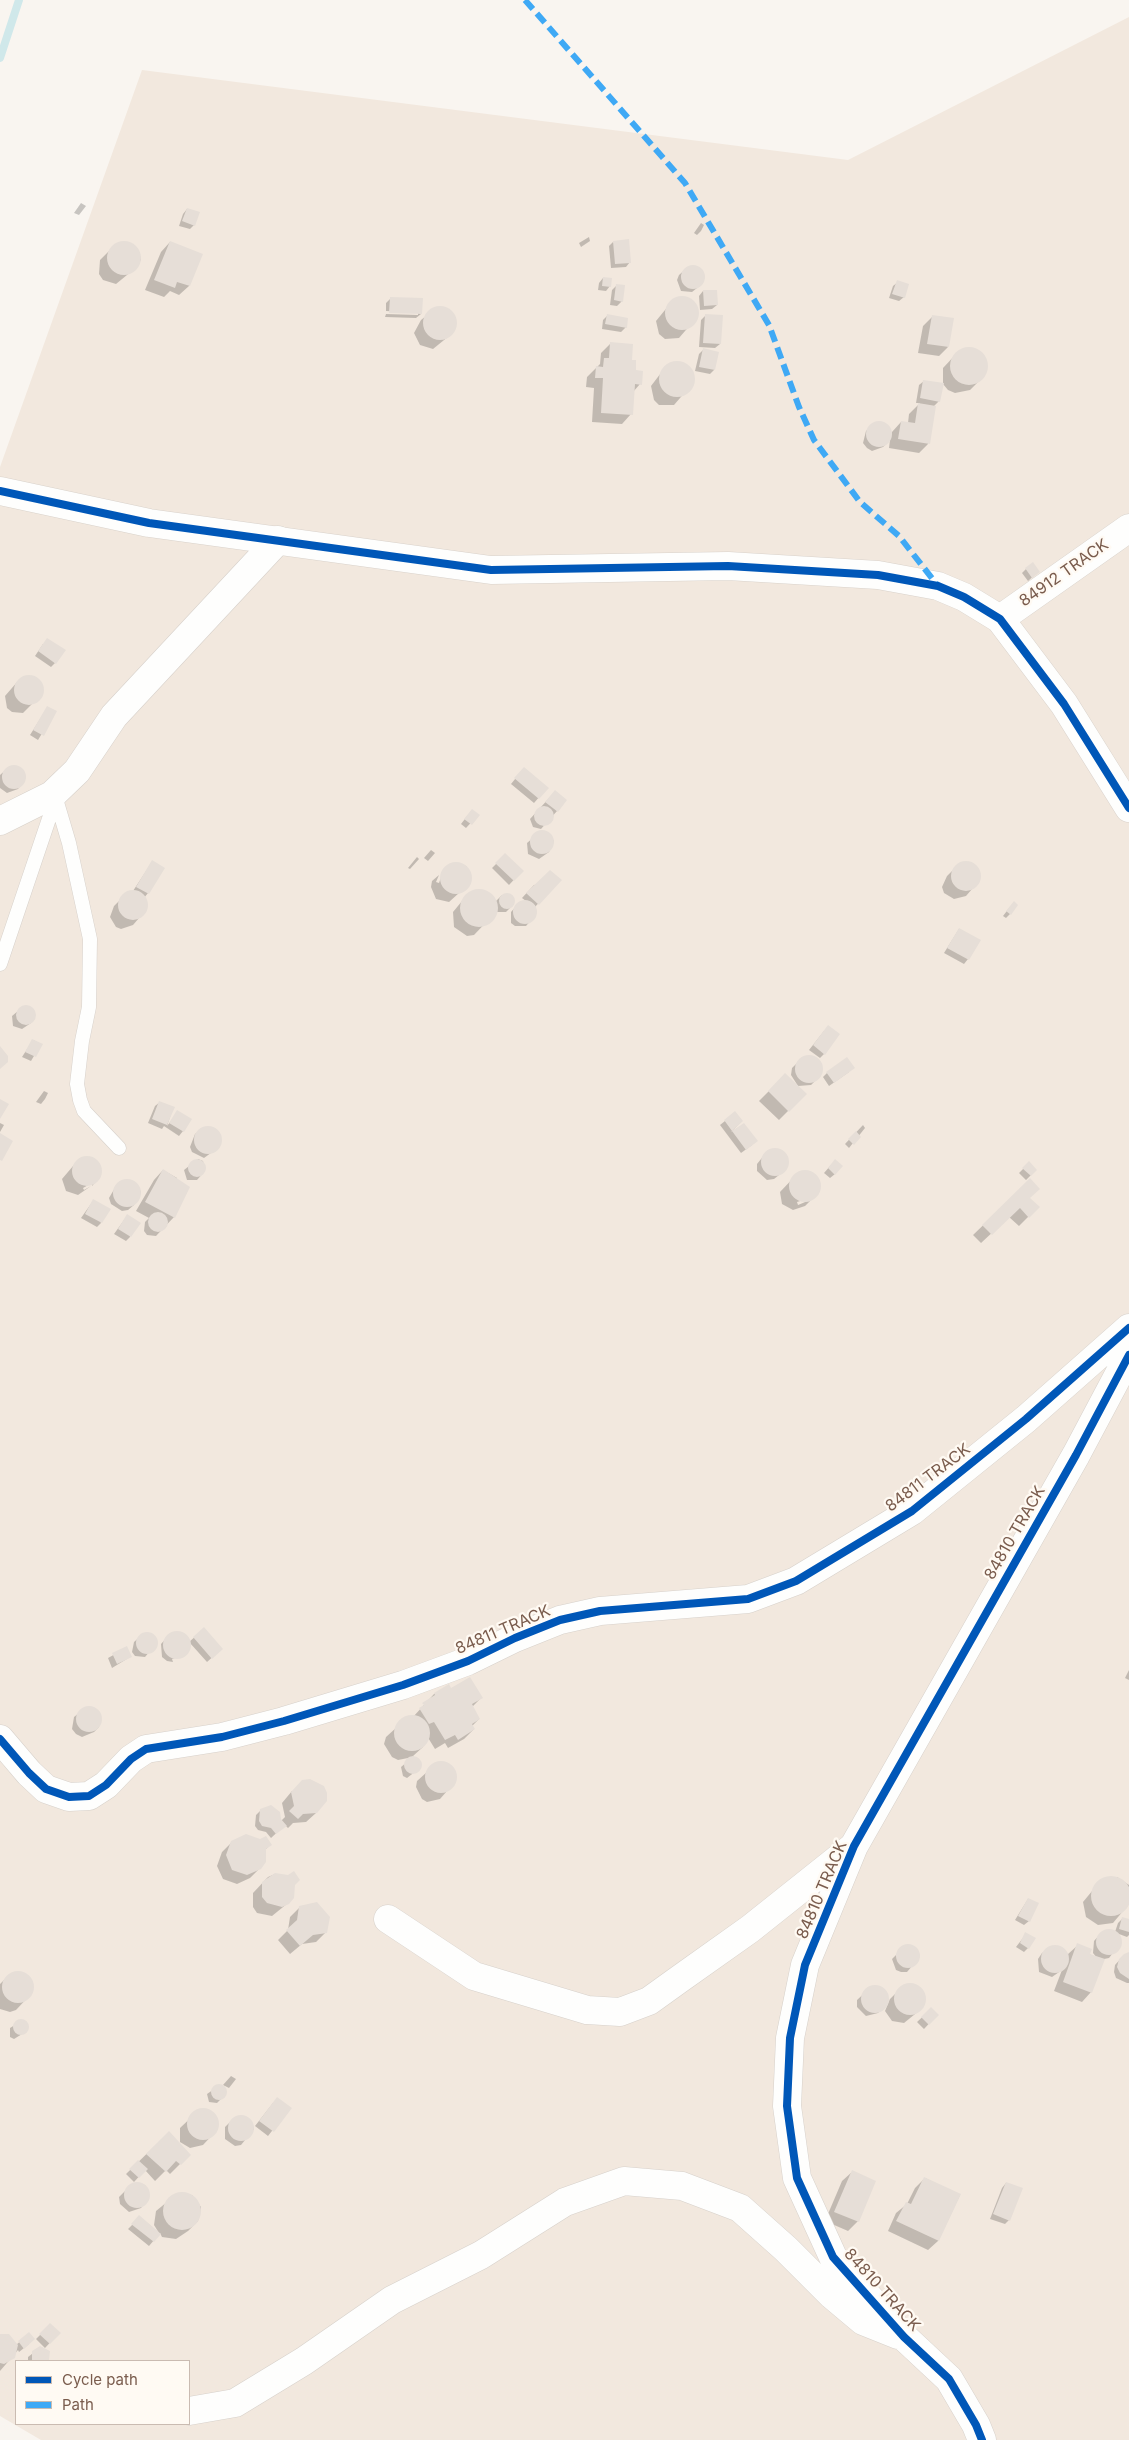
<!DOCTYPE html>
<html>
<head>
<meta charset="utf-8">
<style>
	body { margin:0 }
	#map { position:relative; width:1129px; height:2440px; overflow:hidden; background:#f9f5f0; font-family:Inter,sans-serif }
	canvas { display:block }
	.legend { position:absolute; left:15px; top:2360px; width:175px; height:65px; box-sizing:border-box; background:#fffaf3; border:1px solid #cabbb1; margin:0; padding:6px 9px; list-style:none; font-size:15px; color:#7a5c4d }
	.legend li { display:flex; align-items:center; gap:10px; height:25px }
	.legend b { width:25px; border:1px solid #cabbb1 }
</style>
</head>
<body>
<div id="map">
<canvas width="1129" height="2440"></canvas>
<ul class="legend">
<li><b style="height:6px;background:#0057b8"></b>Cycle path</li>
<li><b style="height:6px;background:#3fa9f5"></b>Path</li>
</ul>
</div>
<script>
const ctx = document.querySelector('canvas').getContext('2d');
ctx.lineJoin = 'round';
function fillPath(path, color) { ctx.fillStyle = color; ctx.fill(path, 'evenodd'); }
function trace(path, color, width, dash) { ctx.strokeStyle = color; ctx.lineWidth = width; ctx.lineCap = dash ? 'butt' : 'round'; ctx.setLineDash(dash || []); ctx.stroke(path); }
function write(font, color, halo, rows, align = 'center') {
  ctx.font = font + ' Inter,sans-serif'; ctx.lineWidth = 4.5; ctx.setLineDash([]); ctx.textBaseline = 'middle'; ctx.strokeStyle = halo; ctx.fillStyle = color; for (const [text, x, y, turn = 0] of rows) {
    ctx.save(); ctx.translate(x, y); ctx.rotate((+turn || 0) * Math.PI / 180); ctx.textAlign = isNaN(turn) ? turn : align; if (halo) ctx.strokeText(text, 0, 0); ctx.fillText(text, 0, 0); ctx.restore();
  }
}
fillPath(new Path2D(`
	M1129,17v2423h-1088l-41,-24v-1949l142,-397 706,90zM16,2361h173v63h-173z`), '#f2e8de');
fillPath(new Path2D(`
	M81,203l5,3 -7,9 -5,-2z
	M187,209l7,16 -4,4 -11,-3 4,-12z
	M701,223l3,2 -3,6 -4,4 -3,-2z
	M589,237l1,4 -9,6 -2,-4z
	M170,242l31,13 -12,31 -10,9 -9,-4 -6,6 -19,-7 16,-38z
	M613,242l17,20 -4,5 -15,1 -2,-22z
	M129,243l10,9 2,7 -3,7 -22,18 -13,-4 -4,-6 1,-14 15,-15z
	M688,267l12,1 3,4 -1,12 -10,8 -11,-1 -4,-11 2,-5z
	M603,278l7,8 -4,5 -8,-1 1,-7z
	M898,282l6,15 -5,4 -10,-3 4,-12z
	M617,285l5,16 -5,5 -7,-1 2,-15z
	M703,291l14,14 -5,4 -12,1 -1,-14z
	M681,297l13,6 4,13 -19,22 -14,1 -6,-5 -3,-13 18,-22z
	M391,298l30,16 -5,4 -31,-1 1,-3 32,1v-2l-32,-2v-8z
	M437,307l7,1 11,9 1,6 -7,13 -16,13 -13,-4 -6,-12 7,-13z
	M706,315l14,29 -5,4 -16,-1 2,-27z
	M607,316l19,11 -5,5 -19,-3 1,-9z
	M932,317l16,30 -9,9 -21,-3 5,-27z
	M610,344l21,17 9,23 -7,8 -2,22 -9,10 -30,-2 2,-34 -8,-1 1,-10 13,-13 1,-11z
	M965,349l15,3 7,14 -7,14 -10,10 -15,3 -7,-3 -5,-6v-16l15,-16z
	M703,350l14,3 -3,17 -4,4 -15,-3 4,-17z
	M677,363l7,1 6,5 3,14 -19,22h-15l-5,-5 -3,-14 13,-17z
	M924,381l15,20 -5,5 -6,38 -9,9 -30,-5 1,-8 -7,7 -11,4 -5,-3 -4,-5 3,-12 9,-8 12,3 4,10 1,-4 9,-10 7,1 1,-9 11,-11h-4l3,-18z
	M1026,569l12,3 -10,9 -6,-8z
	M43,644l12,19 -4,4 -16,-11z
	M30,676l10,6 2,12 -19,19 -11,-1 -5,-4 -2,-12 13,-15z
	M47,708l8,4 -17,28 -8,-5z
	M10,766h5l9,7 -2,11 -4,5 -11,4 -7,-5v-13z
	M520,773l27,15 -13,15 -23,-19z
	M551,796l6,15 -16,18 -8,-2 -3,-8z
	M468,815h10l-12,13 -5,-4z
	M541,831l6,1 7,9 -5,11 -10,7 -11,-5 -1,-11z
	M431,850l4,3 -7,8 -4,-3z
	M505,855l17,16 -13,14 -17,-17z
	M417,857l2,2 -9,10 -2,-1z
	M152,862l-4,31 -4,5 2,12 -13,15 -12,4 -5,-2 -6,-10 4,-11 10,-10 11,-4 -2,-1z
	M968,862l10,7 1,12 -13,15 -12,3 -10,-6 -2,-6 5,-11 10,-10z
	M453,863l13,3 3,5v13l-20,18 -13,-3 -5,-12 1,-6 7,-6 -3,7 3,1 4,-12z
	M560,880l-26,28v9l-8,9h-11l-4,-3v-11l8,-9 7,-2 -4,-3 12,-13z
	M474,891l15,3 6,8 7,-7 10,1 2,8 -8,8h-10l-22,23 -7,1 -13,-9 -1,-15 14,-17z
	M1010,907v7l-4,4 -3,-2z
	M959,929l9,30 -4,5 -20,-11z
	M24,1006l9,3 2,5 -4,9 -9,6 -9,-3 -1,-10z
	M824,1031v23l-4,4 -11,-8z
	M33,1040l8,4 -10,17 -9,-4z
	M808,1056l12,6 1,13 -10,10 -13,1 -7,-11 1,-7 10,-10z
	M849,1072l-20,14 -6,-9 4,-4z
	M785,1075l20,19 -26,26 -20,-19z
	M44,1091l4,2 -3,6 -4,5 -5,-2z
	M160,1102l13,6 -6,18 11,-14 5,19 -4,5 -15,-10 -2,3 -14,-6 7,-17z
	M725,1121h17l-11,11 13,-8 8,21 -11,8 -21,-28z
	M0,1123l4,2 -4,7z
	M863,1125l2,3 -16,20 -4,-4z
	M206,1127l12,5 2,6 -1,7 -4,5 -11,8 -12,-6 -2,-5 5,-13z
	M777,1149l6,3 4,12 -8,11 -5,4 -7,1 -10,-9v-7l8,-10z
	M85,1157l12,4 3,5 -1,12 -7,8v-3l-9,5 1,2 7,-4 -13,9 -12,-4 -4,-12 17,-20z
	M198,1159l5,2 2,10 -8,9h-10l-3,-10z
	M1029,1163l7,7 -10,10 -7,-7z
	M831,1165l4,9 -5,4 -6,-5z
	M163,1170l14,8 -3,39 -18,19 -9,-1 -3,-4 1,-9 4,-4 -13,-7 18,-31z
	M799,1172l13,1 7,10 -4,13 -10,10 -12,4 -11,-6 -2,-12zM810,1198v2l-12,5 -1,-3z
	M128,1180l11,7 2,6 -7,12 -6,5 -6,1 -11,-7 -2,-6 7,-12 5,-5z
	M1030,1180l-1,18 9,9 -19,19 -10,-9 -28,26 -8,-8z
	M93,1201l8,22 -4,4 -16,-9z
	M127,1216l3,21 -4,4 -12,-7z
	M204,1629l13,24 -10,9 -17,-19 -1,7 -5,5 -12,4 1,3 6,-2 -6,2 -6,-1 -5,-4 -1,-13 9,-10 13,-1 6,9z
	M148,1633l8,7v4l-11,13 -10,-1 -3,-4 2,-10 9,-8z
	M126,1648l4,9 -18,11 -4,-10z
	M1129,1670v10l-4,-2z
	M449,1686l2,4 30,8 -9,9 7,12 -7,7 2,3 -10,10 -16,9 -3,-5 -10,6 -8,-13 -4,11 -10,9 7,7v5l-13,10 -4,-2 -2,-9 12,-10 -15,3 -6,-3 -8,-13 2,-7 22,-20h5l21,-23z
	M91,1707l10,8 -2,12 -5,5 -12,5 -6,-3 -4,-5 2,-12 11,-9z
	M437,1763l13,2 6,12 -2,6 -14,16 -13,3 -5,-3 -6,-12 1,-6z
	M292,1791l24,22 -10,9 -13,1 -5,5 -3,-3 -14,13 -5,-6 -8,-2 -3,-4 1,-11 5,-5 20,11 4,-4 -3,-14z
	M232,1842l38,3 -6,6 -4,17 -10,10 -13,6 -14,-5 -6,-13 5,-14z
	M275,1874l19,11 -6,18 -16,13 -15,-3 -4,-6v-14l15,-16z
	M1117,1877l12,8v19l-16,19 -15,2 -12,-8 -3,-15 19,-23z
	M1028,1899l1,22 -5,4 -9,-5z
	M300,1907l26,25 -10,10 -14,2 -12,10 -12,-14 10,-10 2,-13z
	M1123,1918l6,3v14l-2,2 -8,-3 2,9 -12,15 -5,1 -13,33 -9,10 -28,-11 8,-21 -10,7 -13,-5 -1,-13 4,-6 12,-7 6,1 7,8 11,-10 11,9 8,4 -4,-5 1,-12 9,-10 12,1 3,-9z
	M1026,1934l2,14 -4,4 -8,-5z
	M905,1946l11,2 3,10 -12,14h-6l-5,-2 -4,-11z
	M1129,1954v29h-2l-11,-5 -2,-6 1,-7 9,-10z
	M22,1973l9,9v12l-15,16 -6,2 -10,-3v-25l9,-9z
	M912,1985l6,2 6,11 -4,12 -16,13 -12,-2 -7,-10 5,-12 10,-10z
	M872,1986l6,1 9,9v7l-9,10 -12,3 -9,-9v-7z
	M931,2009l6,6 -13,14 -7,-7z
	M23,2020l3,2 1,9 -13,8 -4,-2v-9z
	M231,2076l5,3 -7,9 -6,-3z
	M220,2085l6,6 -1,4 -8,8 -8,-1 -2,-8z
	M273,2103l17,5 -22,28 -13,-10z
	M199,2110l13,2 6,11 -1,7 -14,15 -13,3 -10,-6v-14z
	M242,2116l10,7 2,6 -13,16 -6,1 -10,-7v-12l10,-10z
	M169,2132l20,23 -19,19 -4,-4 -11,11 -10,-11 -11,12 -8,-8z
	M852,2172l6,49 -10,10 -23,-10 17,-40z
	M925,2178l35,17 -22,46 -10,9 -40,-19 8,-18 11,-9 8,-16z
	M133,2183l12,2 4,12 -8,11 -12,4 -9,-8 -1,-7z
	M1006,2183l3,37 -4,4 -15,-5 12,-31z
	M178,2193l14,2 9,12 -3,14 -10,10 -12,8 -14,-2 -2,-4 -11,13 -21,-17 12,-12 19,16 -5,-8 2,-14z
	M50,2325l9,8 -14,15 -9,-9z
	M29,2334v10l-10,8 -1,-2 -18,21v-35l16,9z
	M41,2347l7,4v10h-20v-4z`), '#0003');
trace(new Path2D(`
	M0,58l19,-58`), '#d0e8ea', 8);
fillPath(new Path2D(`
	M187,208l13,4 -5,14 -13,-5z
	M629,239l2,24 -16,1 -2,-23z
	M107 258a17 17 0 1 1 34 0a17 17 0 1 1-34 0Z
	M170,241l33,13 -13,32 -13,-4 -2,6 -21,-8z
	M681 277a12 12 0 1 1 24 0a12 12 0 1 1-24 0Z
	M603,277l9,1 -1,9 -9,-1z
	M897,280l12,4 -4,14 -13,-4z
	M616,284l9,1 -2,17 -9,-2z
	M703,290h14l1,15 -14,1z
	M665 313a17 17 0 1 1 34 0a17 17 0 1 1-34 0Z
	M390,297l33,1 -1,16 -33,-1z
	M423 323a17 17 0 1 1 34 0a17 17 0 1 1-34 0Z
	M607,314l21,4 -1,10 -22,-4z
	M705,314l18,1 -2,29 -18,-1z
	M932,315l22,3 -5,29 -22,-3z
	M610,342l23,2 -1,16h4v10l7,1 -1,14 -7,-1 -2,31 -32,-2 2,-35h-8l1,-12 7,1 1,-9h5z
	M950 366a19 19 0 1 1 38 0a19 19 0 1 1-38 0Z
	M703,348l16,4 -4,18 -16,-3z
	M659 379a18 18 0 1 1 36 0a18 18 0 1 1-36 0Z
	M923,380l21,3 -4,19 -20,-4z
	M918,403l18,3 -6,38 -32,-5 3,-18 14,2z
	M866 434a13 13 0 1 1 26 0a13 13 0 1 1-26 0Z
	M1033,562l7,10 -8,6 -7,-10z
	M47,638l19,12 -10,14 -18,-13z
	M14 690a15 15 0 1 1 30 0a15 15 0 1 1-30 0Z
	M47,706l10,5 -13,25 -11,-6z
	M2 777a12 12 0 1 1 24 0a12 12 0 1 1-24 0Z
	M524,767l25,21 -10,11 -25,-21z
	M555,790l12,10 -9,12 -13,-10z
	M534 816a10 10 0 1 1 20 0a10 10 0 1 1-20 0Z
	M472,809l8,6 -8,10 -8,-6z
	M530 842a12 12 0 1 1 24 0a12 12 0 1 1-24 0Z
	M505,853l19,18 -10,10 -19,-18z
	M152,860l13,8 -16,26 -13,-7z
	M951 876a15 15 0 1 1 30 0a15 15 0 1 1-30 0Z
	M440 878a16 16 0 1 1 32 0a16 16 0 1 1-32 0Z
	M550,870l12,10 -23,25 -13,-12z
	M460 908a19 19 0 1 1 38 0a19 19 0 1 1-38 0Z
	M118 905a15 15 0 1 1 30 0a15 15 0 1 1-30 0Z
	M499 901a8 8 0 1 1 16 0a8 8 0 1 1-16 0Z
	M513 912a12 12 0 1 1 24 0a12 12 0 1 1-24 0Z
	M1014,901l4,4 -7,10 -5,-4z
	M959,928l22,12 -12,20 -22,-12z
	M16 1015a10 10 0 1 1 20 0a10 10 0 1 1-20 0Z
	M828,1025l12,9 -15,21 -12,-10z
	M32,1039l11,5 -7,13 -11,-5z
	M0,1046l8,10v6l-8,7z
	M795 1069a14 14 0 1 1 28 0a14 14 0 1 1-28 0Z
	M847,1057l8,11 -21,15 -8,-11z
	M785,1073l22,21 -18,18 -21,-21z
	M0,1099l9,5 -9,15z
	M159,1101l16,6 -8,18 -15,-6z
	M177,1110l15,9 -8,13 -15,-9z
	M735,1111l8,10 -11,10 -8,-11z
	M744,1123l14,18 -12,9 -14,-19z
	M194 1140a14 14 0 1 1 28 0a14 14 0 1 1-28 0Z
	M856,1131l5,6 -7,8 -6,-6z
	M0,1133l13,8 -11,20 -2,-1z
	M761 1162a14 14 0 1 1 28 0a14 14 0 1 1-28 0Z
	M72 1171a15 15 0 1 1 30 0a15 15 0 1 1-30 0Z
	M188 1168a9 9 0 1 1 18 0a9 9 0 1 1-18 0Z
	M835,1159l8,7 -8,9 -7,-7z
	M1029,1161l8,9 -6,6 -9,-8z
	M163,1169l27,18 -15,31 -30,-16z
	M789 1186a16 16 0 1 1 32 0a16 16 0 1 1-32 0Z
	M1030,1178l10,11 -10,9 10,9 -11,11 -9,-10 -28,27 -10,-10z
	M113 1193a14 14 0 1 1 28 0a14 14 0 1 1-28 0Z
	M93,1199l18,10 -9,14 -17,-9z
	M148 1222a10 10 0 1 1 20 0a10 10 0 1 1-20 0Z
	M127,1214l14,9 -10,14 -13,-8z
	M204,1627l19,22 -11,10 -19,-22z
	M163 1645a14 14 0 1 1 28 0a14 14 0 1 1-28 0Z
	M136 1643a11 11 0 1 1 22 0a11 11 0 1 1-22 0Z
	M127,1646l5,11 -15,7 -5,-11z
	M470,1677l13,21 -11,6 8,15 -8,5 3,5 -17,11 -3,-5 -10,5 -11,-18 -5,2 -10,-16 5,-3 -2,-2 13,-8 -1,-2 15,-9 2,4z
	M76 1719a13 13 0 1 1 26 0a13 13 0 1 1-26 0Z
	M394 1733a18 18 0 1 1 36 0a18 18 0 1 1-36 0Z
	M404 1765a9 9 0 1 1 18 0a9 9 0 1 1-18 0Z
	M425 1777a16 16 0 1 1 32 0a16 16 0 1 1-32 0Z
	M310,1779l14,7 3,7v8l-10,12 -14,1 -5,5 -9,-8 5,-5 -3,-14 11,-12z
	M271,1805l9,7 1,7 6,7 -11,8 -5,-6 -9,-2 -3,-5 1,-12z
	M246,1834l14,5 6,-3 6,9 -6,4v13l-5,7 -14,6 -15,-5 -6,-15 5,-14z
	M294,1871l6,9 -5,5 -1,13 -5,6 -7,3 -15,-4 -5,-6v-15l13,-9 13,2z
	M1091 1896a20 20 0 1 1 40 0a20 20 0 1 1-40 0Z
	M1028,1898l11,5 -9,19 -12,-6z
	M317,1902l13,15 -3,16 -14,2 -13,11 -14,-16 11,-10 2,-14z
	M1122,1917l7,2v13l-10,-3z
	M1096 1942a13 13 0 1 1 26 0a13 13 0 1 1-26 0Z
	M1025,1932l11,6 -7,11 -9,-6z
	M1077,1943l15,6 -2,5 15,5 -13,34 -29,-11z
	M896 1956a12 12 0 1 1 24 0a12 12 0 1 1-24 0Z
	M1041 1959a14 14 0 1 1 28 0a14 14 0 1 1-28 0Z
	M1129,1952v27l-9,-6 -3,-6 2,-8 5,-5z
	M2 1987a16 16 0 1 1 32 0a16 16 0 1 1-32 0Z
	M894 1999a16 16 0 1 1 32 0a16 16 0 1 1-32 0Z
	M861 1999a14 14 0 1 1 28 0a14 14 0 1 1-28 0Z
	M931,2007l8,8 -10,10 -8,-8z
	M13 2027a8 8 0 1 1 16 0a8 8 0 1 1-16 0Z
	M211 2092a8 8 0 1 1 16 0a8 8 0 1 1-16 0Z
	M277,2097l15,11 -18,24 -15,-11z
	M187 2124a16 16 0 1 1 32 0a16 16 0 1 1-32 0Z
	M228 2128a13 13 0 1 1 26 0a13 13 0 1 1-26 0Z
	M169,2131l22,24 -10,10 -5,-4 -10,11 -20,-18z
	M138,2160l10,9 -9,9 -10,-9z
	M852,2170l24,11 -17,41 -25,-10z
	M924,2177l37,17 -22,47 -43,-20 10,-19 5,2z
	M124 2195a13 13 0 1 1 26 0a13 13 0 1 1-26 0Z
	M1006,2182l17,6 -13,33 -17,-7z
	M163 2211a19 19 0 1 1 38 0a19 19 0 1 1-38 0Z
	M139,2215l22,19 -7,8 -23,-18z
	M50,2323l11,10 -11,11 -11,-10z
	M29,2332l6,7 -11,10 -6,-8z
	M0,2334h9l9,11 -3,13 -11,6 -4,-1z
	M40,2346l10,5 -1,10h-17v-10z`), '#e6ded7');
const lane = new Path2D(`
	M56,799l13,44 21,96 -1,68 -7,34 -5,43 3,16 4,11 35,37
	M0,964l56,-166`);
const street = new Path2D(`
	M1000,619l129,-91
	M0,821l52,-26 25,-24 37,-55 164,-176
	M0,1739l29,34 17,16 23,8 20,-1 17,-11 25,-26 15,-10 76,-12 62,-16 119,-36 65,-24 47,-23 45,-18 40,-9 148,-12 48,-18 116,-70 114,-92 103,-91
	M388,1919l86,57 113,34 33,2 29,-11 32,-23 69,-49 103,-82
	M189,2411l46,-8 69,-42 88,-61 89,-45 84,-53 59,-21 58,5 58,22 46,41 46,46 31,26 35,14
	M982,2440l-6,-15 -27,-46 -45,-42 -71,-80 -36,-79 -10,-72 3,-68 15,-73 49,-119 222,-391 53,-100`);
const secondary = new Path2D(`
	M0,491l149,32 342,47 237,-4 150,9 60,11 26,11 36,22 64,85 65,104`);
trace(lane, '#d7d1cb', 15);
trace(street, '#d7d1cb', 29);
trace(secondary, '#d9d2cb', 29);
trace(lane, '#fefefd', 14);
trace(street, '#fefefd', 28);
trace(secondary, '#fefefd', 28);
trace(new Path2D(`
	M525,0l160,183 84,142 30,82 15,33 46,62 39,34 39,50`), '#3fa9f5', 6, [12, 6]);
trace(new Path2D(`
	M0,491l149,32 342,47 237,-4 150,9 60,11 26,11 36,22 64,85 65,104
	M0,1739l29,34 17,16 23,8 20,-1 17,-11 25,-26 15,-10 76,-12 62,-16 119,-36 65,-24 47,-23 45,-18 40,-9 148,-12 48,-18 116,-70 114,-92 103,-91
	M982,2440l-6,-15 -27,-46 -45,-42 -71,-80 -36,-79 -10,-72 3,-68 15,-73 49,-119 222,-391 53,-100`), '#0057b8', 8);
write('16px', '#7a5c4d', '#fffaf3', [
	["84912 TRACK",1064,573,-35],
	["84811 TRACK",928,1478,-37],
	["84810 TRACK",1015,1533,-60],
	["84811 TRACK",503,1630,-23],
	["84810 TRACK",822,1890,-67],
	["84810 TRACK",882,2290,48]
]);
</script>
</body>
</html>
